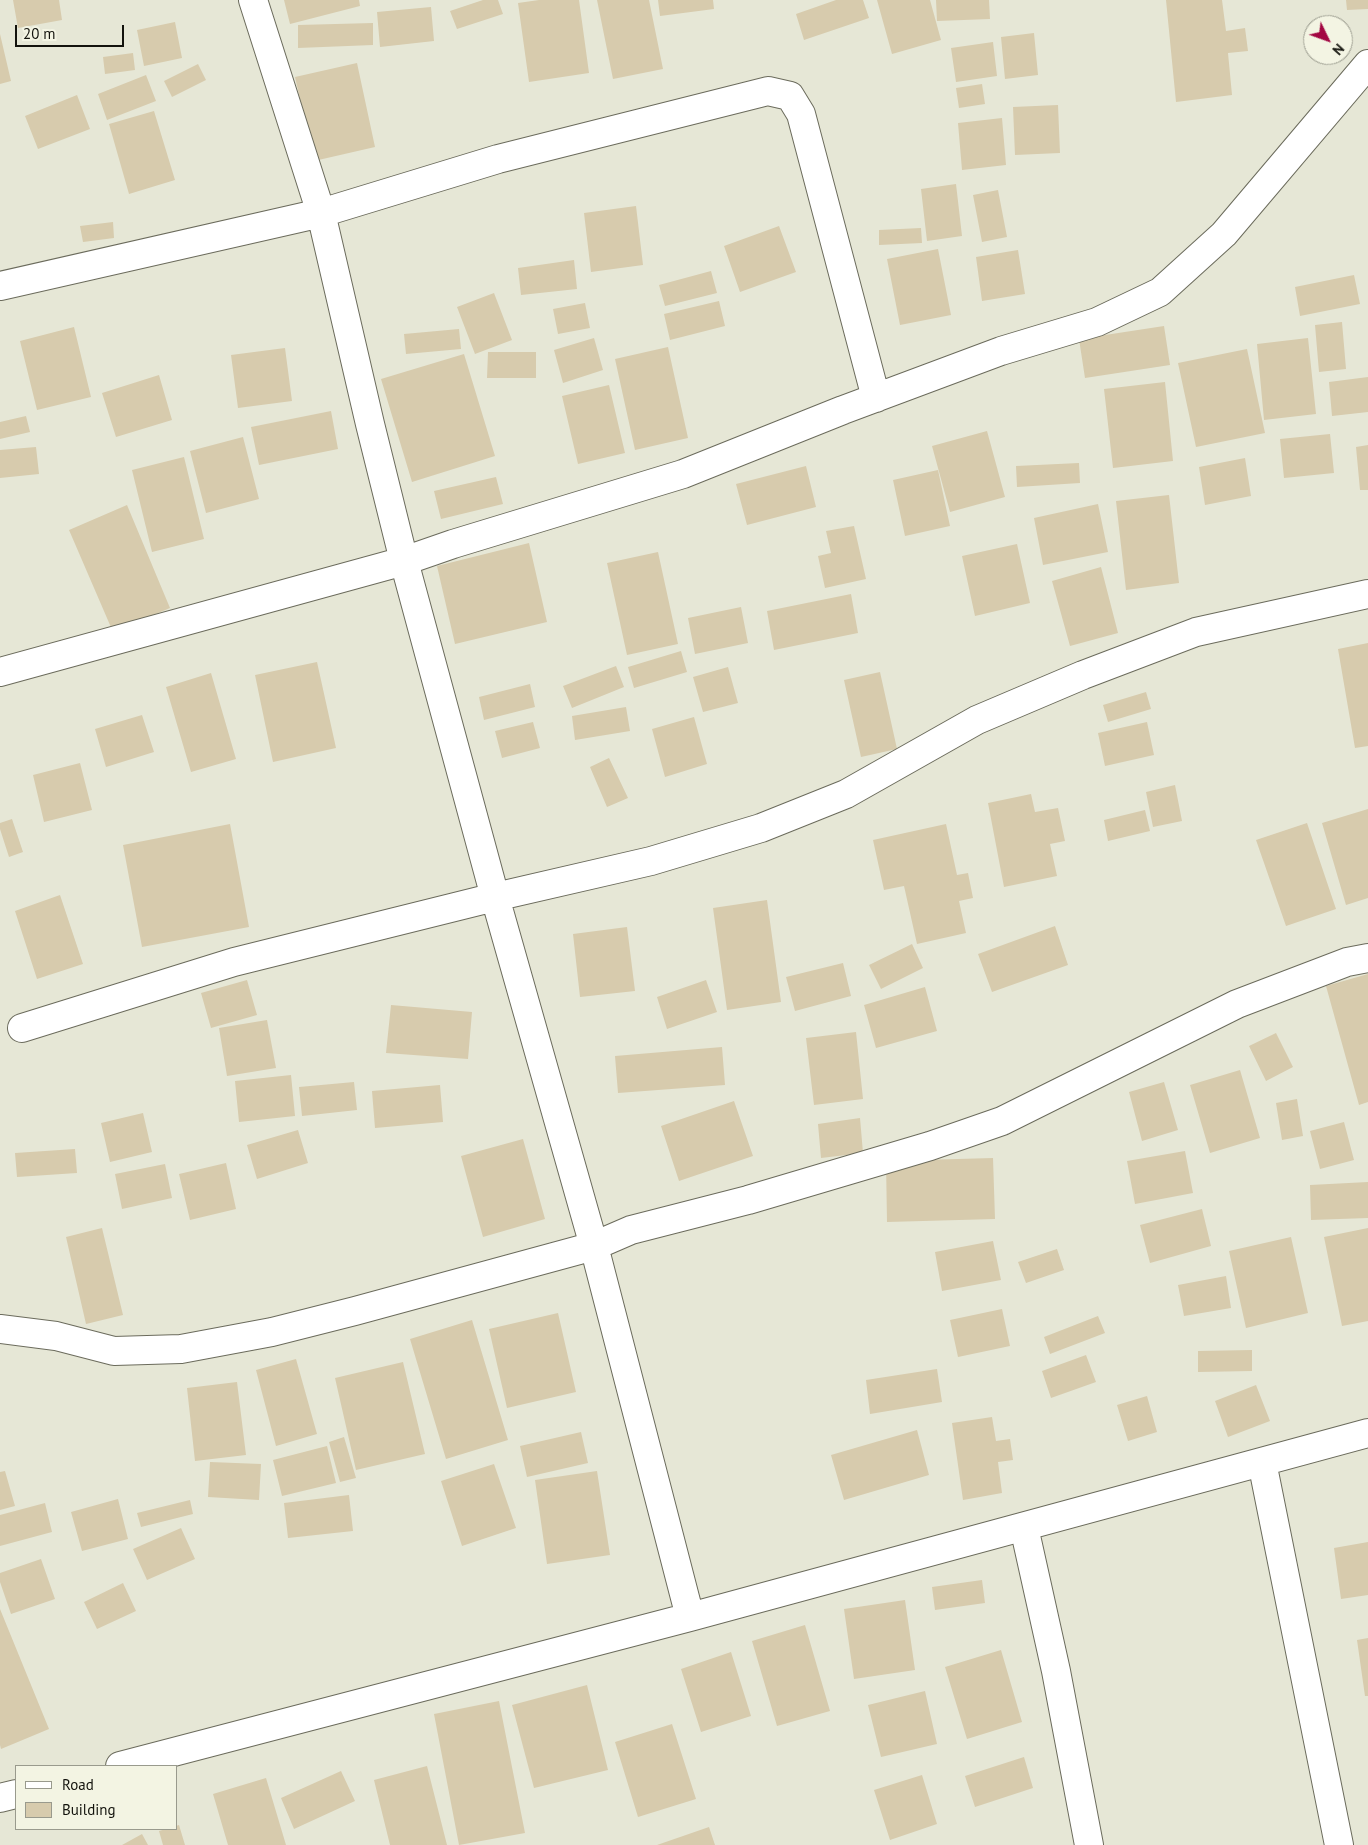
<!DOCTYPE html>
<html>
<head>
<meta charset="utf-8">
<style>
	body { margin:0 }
	#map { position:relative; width:1368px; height:1845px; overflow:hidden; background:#e6e7d6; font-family:"PT Sans",sans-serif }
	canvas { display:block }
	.legend { position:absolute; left:15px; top:1765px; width:162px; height:65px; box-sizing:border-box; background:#f3f4e3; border:1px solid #999a8d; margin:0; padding:6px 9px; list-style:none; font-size:15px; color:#13130d }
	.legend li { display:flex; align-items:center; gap:10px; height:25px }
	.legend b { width:25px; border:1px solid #999a8d }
	.north { position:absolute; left:1303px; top:15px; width:50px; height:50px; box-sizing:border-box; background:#f3f4e3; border:1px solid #999a8d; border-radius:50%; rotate:132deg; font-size:14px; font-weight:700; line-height:20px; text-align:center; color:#13130d }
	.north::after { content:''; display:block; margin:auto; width:18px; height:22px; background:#a20642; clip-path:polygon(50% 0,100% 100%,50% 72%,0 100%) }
	.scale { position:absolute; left:15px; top:25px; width:109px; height:22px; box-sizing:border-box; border:2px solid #13130d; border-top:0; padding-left:6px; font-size:15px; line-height:18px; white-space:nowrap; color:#13130d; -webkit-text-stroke:4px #f3f4e3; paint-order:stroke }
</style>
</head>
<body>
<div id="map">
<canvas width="1368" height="1845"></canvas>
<ul class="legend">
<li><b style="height:6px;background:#fff"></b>Road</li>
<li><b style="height:14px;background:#d7cbad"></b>Building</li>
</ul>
<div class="north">N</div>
<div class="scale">20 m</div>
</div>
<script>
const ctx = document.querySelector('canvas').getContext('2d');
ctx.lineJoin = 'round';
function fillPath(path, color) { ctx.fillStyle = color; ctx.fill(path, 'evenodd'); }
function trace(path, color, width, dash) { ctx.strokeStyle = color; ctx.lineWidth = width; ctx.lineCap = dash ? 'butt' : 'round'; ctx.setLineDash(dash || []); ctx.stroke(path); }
fillPath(new Path2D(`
	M13,0h46l3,20 -44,8z
	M284,0h75l1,6 -70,18z
	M483,0h15l5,14 -46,15 -7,-18z
	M539,0h40l10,73 -60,9 -11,-79z
	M597,0h52l14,69 -50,10z
	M658,0h55l1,9 -54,7z
	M836,0h27l6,18 -65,22 -8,-26z
	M877,0h53l11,40 -49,14z
	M936,0h53l1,19 -53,2z
	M1166,0h56l4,31 19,-3 3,23 -20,2 4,42 -56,7z
	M1346,0h22v9l-21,1z
	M431,7l3,34 -54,6 -3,-35z
	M175,22l7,36 -38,8 -7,-36z
	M373,23v22l-75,3v-23z
	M1034,33l4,42 -33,4 -4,-42z
	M0,34l11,47 -11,3z
	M993,42l4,34 -41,6 -5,-34z
	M133,53l2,17 -30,4 -2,-17z
	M357,63l18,84 -61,14 -19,-84z
	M198,64l8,16 -34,17 -8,-16z
	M146,75l10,26 -49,19 -9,-26z
	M982,84l3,20 -26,4 -3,-20z
	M77,95l13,34 -52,20 -13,-33z
	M1058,105l2,48 -45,2 -2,-48z
	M154,111l21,69 -46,14 -20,-70z
	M1002,118l4,47 -44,5 -4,-47z
	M956,184l6,52 -35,5 -6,-52z
	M998,190l9,47 -25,5 -9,-47z
	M636,206l7,59 -52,7 -7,-59z
	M113,222l1,16 -31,4 -3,-16z
	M779,226l17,46 -56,20 -16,-46z
	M921,228l1,15 -43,2v-15z
	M938,249l13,66 -51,10 -13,-66z
	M1018,250l7,44 -43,7 -6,-44z
	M574,260l3,29 -56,6 -3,-27z
	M711,271l6,22 -52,13 -6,-21z
	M1354,275l6,29 -60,12 -5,-29z
	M494,293l18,47 -37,14 -18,-47z
	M719,301l6,25 -55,14 -6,-26z
	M585,303l5,25 -32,6 -5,-25z
	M1342,322l4,47 -27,3 -4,-47z
	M1164,326l6,39 -85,13 -6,-39z
	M74,327l17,70 -54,13 -17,-69z
	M459,329l2,20 -55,5 -2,-20z
	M594,338l9,32 -40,13 -9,-33z
	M1308,338l8,76 -52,6 -7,-76z
	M668,347l20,91 -53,12 -20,-91z
	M285,348l7,53 -54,7 -7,-53z
	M1247,349l18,84 -69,14 -18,-84z
	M488,352h48v26h-49z
	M464,354l31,102 -83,26 -31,-103z
	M159,375l13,45 -56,17 -14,-44z
	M1368,377v35l-36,4 -3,-34z
	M1165,382l8,79 -60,7 -9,-79z
	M609,385l16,68 -47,11 -16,-68z
	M331,411l7,38 -79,16 -8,-38z
	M26,416l4,16 -30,7v-17z
	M987,431l18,66 -55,15 -18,-66z
	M1330,434l4,39 -50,5 -4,-39z
	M243,437l16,62 -53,14 -16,-62z
	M1368,445v45h-8l-4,-43z
	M36,447l3,27 -39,4v-28z
	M184,457l20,82 -52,13 -20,-82z
	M1245,458l6,38 -46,9 -6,-38z
	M1079,463l1,20 -63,4 -1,-21z
	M806,466l10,41 -69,18 -11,-41z
	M938,470l12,56 -45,10 -12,-56z
	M496,477l7,27 -62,15 -7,-28z
	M1169,495l10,88 -53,7 -10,-89z
	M1098,504l10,48 -65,13 -9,-47z
	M127,505l43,103 -57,24 -44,-102z
	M854,526l12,53 -41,9 -7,-32 13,-3 -5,-22z
	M529,543l18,79 -92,22 -18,-78z
	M1017,544l13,59 -55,13 -13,-60z
	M658,552l20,92 -51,11 -20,-92z
	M1101,567l17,66 -48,13 -18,-65z
	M851,594l7,39 -84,17 -7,-39z
	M741,607l7,36 -53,11 -7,-36z
	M1368,643v103l-13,2 -17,-99z
	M681,651l6,21 -53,16 -6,-21z
	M317,662l19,86 -63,14 -18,-87z
	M616,666l8,21 -52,21 -9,-22z
	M728,667l10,36 -35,9 -10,-35z
	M880,672l17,77 -36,8 -17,-77z
	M211,673l25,86 -45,13 -25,-85z
	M530,684l5,23 -51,13 -5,-23z
	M1146,692l5,17 -43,13 -5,-17z
	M626,707l4,24 -55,9 -3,-24z
	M142,715l12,37 -48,15 -11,-38z
	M694,717l13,47 -42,13 -13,-48z
	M533,722l7,26 -38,10 -7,-27z
	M1147,722l7,33 -49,11 -7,-33z
	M609,758l19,40 -21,9 -17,-40z
	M80,763l12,47 -48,12 -11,-47z
	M1175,785l7,36 -29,6 -7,-35z
	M1031,794l4,18 23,-4 7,33 -15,3 7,32 -53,11 -16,-84z
	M1368,809v89l-22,7 -24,-82z
	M1145,810l5,21 -42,10 -4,-21z
	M12,819l11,33 -14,5 -9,-28v-6z
	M1307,823l29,86 -50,17 -30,-86z
	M230,824l19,103 -107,20 -19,-102z
	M946,824l11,51 11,-2 5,25 -14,3 7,32 -49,11 -13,-58 -20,4 -11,-50z
	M60,895l23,69 -46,15 -22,-68z
	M767,900l14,102 -54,8 -14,-102z
	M1055,926l13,39 -76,27 -14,-38z
	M627,927l8,64 -55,6 -7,-63z
	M912,944l11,24 -42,21 -12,-24z
	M843,963l8,33 -56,15 -9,-34z
	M1368,974v128l-9,3 -33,-119z
	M247,980l10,35 -46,13 -10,-35z
	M706,980l11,32 -50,17 -10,-32z
	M925,987l12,44 -61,17 -12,-43z
	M391,1005l81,7 -4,47 -82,-6z
	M267,1020l9,48 -49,8 -8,-48z
	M856,1032l7,67 -49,6 -8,-67z
	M1276,1033l17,34 -27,14 -17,-35z
	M722,1047l3,38 -107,8 -3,-37z
	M1240,1070l20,68 -50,15 -20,-68z
	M291,1075l4,41 -56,6 -4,-41z
	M354,1082l3,28 -55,6 -3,-29z
	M1164,1082l14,48 -36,11 -13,-49z
	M440,1085l3,37 -68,6 -3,-37z
	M1297,1099l6,37 -21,4 -6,-37z
	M734,1101l19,55 -74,25 -18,-55z
	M143,1113l9,39 -42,10 -9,-39z
	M860,1118l3,35 -42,5 -3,-34z
	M1344,1122l10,38 -34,9 -10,-38z
	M298,1130l10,33 -51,16 -10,-34z
	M523,1139l22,80 -62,18 -22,-81z
	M75,1149l2,24 -60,4 -2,-24z
	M1185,1151l8,42 -58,11 -8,-43z
	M993,1158l2,61 -108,3 -1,-61z
	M226,1163l10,46 -46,11 -11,-46z
	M165,1164l7,34 -50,11 -7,-35z
	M1368,1182v36l-57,2 -1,-35z
	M1202,1209l9,37 -61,17 -10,-38z
	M102,1228l21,87 -37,9 -20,-87z
	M1368,1228v93l-26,5 -18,-89z
	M1291,1237l17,76 -62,15 -17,-77z
	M993,1241l8,39 -59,11 -7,-39z
	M1057,1249l7,21 -38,13 -8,-21z
	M1226,1276l5,32 -47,8 -6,-31z
	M1002,1309l8,37 -52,11 -8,-37z
	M558,1313l18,79 -69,16 -18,-79z
	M1098,1316l7,17 -55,21 -6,-17z
	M472,1320l36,120 -62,19 -36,-120z
	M1252,1350v21l-54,1v-21z
	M1086,1355l10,27 -45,16 -9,-27z
	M296,1359l21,75 -41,12 -20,-76z
	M403,1362l22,92 -69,16 -21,-92z
	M937,1369l5,33 -72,12 -4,-34z
	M237,1382l9,73 -51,6 -8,-73z
	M1256,1385l14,36 -42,16 -13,-36z
	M1147,1396l10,36 -29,9 -11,-36z
	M992,1417l4,24 14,-2 3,21 -15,2 4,31 -39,7 -11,-77z
	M917,1430l12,45 -85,25 -13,-45z
	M581,1432l7,31 -61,14 -7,-31z
	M344,1437l12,41 -16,4 -11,-40z
	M327,1446l9,37 -54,13 -9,-36z
	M210,1462l51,2 -2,36 -51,-3z
	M494,1464l22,64 -54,18 -21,-65z
	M5,1471l10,35 -15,4v-38z
	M597,1471l13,84 -63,9 -12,-84z
	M349,1495l4,36 -65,7 -4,-35z
	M118,1499l10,40 -46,12 -11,-39z
	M190,1500l3,14 -52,13 -4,-14z
	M45,1503l7,29 -52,14v-31z
	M181,1528l14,31 -48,21 -14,-31z
	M1368,1542v53l-27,4 -7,-51z
	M41,1559l14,40 -44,15 -11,-32v-9z
	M982,1580l3,23 -50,7 -3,-23z
	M123,1583l13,28 -39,18 -13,-27z
	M905,1600l10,70 -61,9 -10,-70z
	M0,1609l49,120 -48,20 -1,-4z
	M805,1625l25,86 -53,15 -25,-85z
	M1368,1638v58h-3l-8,-56z
	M1001,1650l21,72 -55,17 -22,-72z
	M731,1652l20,64 -50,16 -20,-63z
	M587,1685l21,85 -74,18 -22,-83z
	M925,1691l12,53 -56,13 -13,-52z
	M499,1701l26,132 -66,12 -25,-131z
	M672,1724l24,75 -58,18 -23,-75z
	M1024,1757l9,31 -58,19 -10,-31z
	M427,1766l20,79h-57l-16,-65z
	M341,1771l14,30 -61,28 -13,-31z
	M922,1775l15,49 -47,16 -16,-50z
	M266,1778l20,67h-58l-15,-51z
	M179,1825l6,20h-22l-4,-14 7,-2h10v-3z
	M709,1827l6,18h-58z
	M142,1834l6,11h-26z`), '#d7cbad');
const street = new Path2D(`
	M253,0l68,213 49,211 34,137 91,336 99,349 96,371
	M0,286l321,-73 177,-54 270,-68 22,5 11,18 75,284
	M0,672l404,-111 49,-17 230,-70 160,-64 158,-59 96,-29 63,-30 64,-58 144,-170
	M22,1028l212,-66 261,-65 156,-36 110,-33 85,-34 131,-74 106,-45 113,-43 172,-38
	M0,1329l56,7 58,15 67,-2 91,-17 83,-21 239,-65 37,-16 117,-30 182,-54 72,-25 235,-117 110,-42 21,-4
	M1262,1462l77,383
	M1024,1527l32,144 33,174
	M120,1766l570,-149 678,-184
	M0,1798l16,-4`);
trace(street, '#6b6b5c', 30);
trace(street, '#fff', 28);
</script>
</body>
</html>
